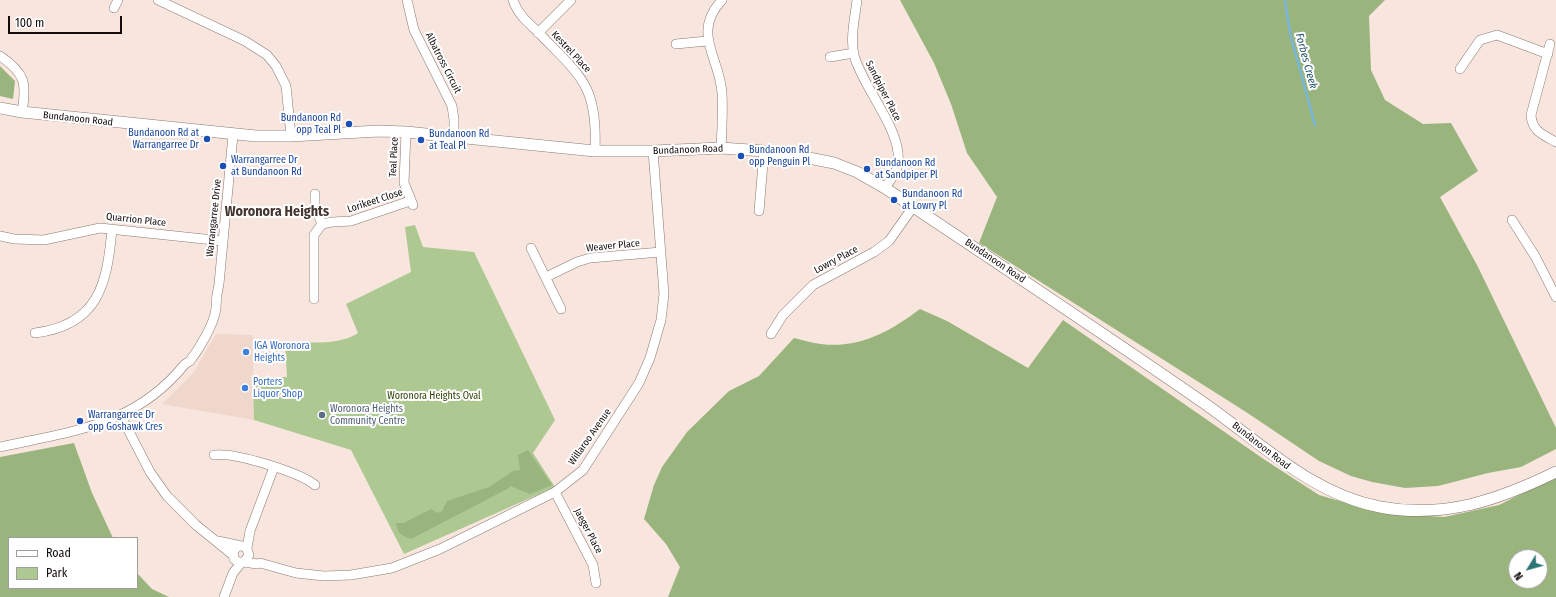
<!DOCTYPE html>
<html>
<head>
<meta charset="utf-8">
<style>
	body { margin:0 }
	#map { position:relative; width:1556px; height:597px; overflow:hidden; background:#f8e6de; font-family:"Fira Sans Condensed",sans-serif }
	canvas { display:block }
	.legend { position:absolute; left:8px; top:537px; width:130px; height:52px; box-sizing:border-box; background:#fff; border:1px solid #a09e9d; margin:0; padding:5px 7px; list-style:none; font-size:12px; color:#120c0a }
	.legend li { display:flex; align-items:center; gap:8px; height:20px }
	.legend b { width:20px; border:1px solid #a09e9d }
	.north { position:absolute; left:1508px; top:549px; width:40px; height:40px; box-sizing:border-box; background:#fff; border:1px solid #a09e9d; border-radius:50%; rotate:233deg; font-size:11px; font-weight:700; line-height:16px; text-align:center; color:#120c0a }
	.north::after { content:''; display:block; margin:auto; width:14px; height:18px; background:#2a7475; clip-path:polygon(50% 0,100% 100%,50% 72%,0 100%) }
	.scale { position:absolute; left:8px; top:16px; width:114px; height:18px; box-sizing:border-box; border:2px solid #120c0a; border-top:0; padding-left:5px; font-size:12px; line-height:14px; white-space:nowrap; color:#120c0a; -webkit-text-stroke:3px #fff; paint-order:stroke }
</style>
</head>
<body>
<div id="map">
<canvas width="1556" height="597"></canvas>
<ul class="legend">
<li><b style="height:5px;background:#fff"></b>Road</li>
<li><b style="height:11px;background:#adc891"></b>Park</li>
</ul>
<div class="north">N</div>
<div class="scale">100 m</div>
</div>
<script>
const ctx = document.querySelector('canvas').getContext('2d');
ctx.lineJoin = 'round';
function fillPath(path, color) { ctx.fillStyle = color; ctx.fill(path, 'evenodd'); }
function trace(path, color, width, dash) { ctx.strokeStyle = color; ctx.lineWidth = width; ctx.lineCap = dash ? 'butt' : 'round'; ctx.setLineDash(dash || []); ctx.stroke(path); }
function write(font, color, halo, rows, align = 'center') {
  ctx.font = font + ' "Fira Sans Condensed",sans-serif'; ctx.lineWidth = 4; ctx.setLineDash([]); ctx.textBaseline = 'middle'; ctx.strokeStyle = halo; ctx.fillStyle = color; for (const [text, x, y, turn = 0] of rows) {
    ctx.save(); ctx.translate(x, y); ctx.rotate((+turn || 0) * Math.PI / 180); ctx.textAlign = isNaN(turn) ? turn : align; if (halo) ctx.strokeText(text, 0, 0); ctx.fillText(text, 0, 0); ctx.restore();
  }
}
fillPath(new Path2D(`
	M216,334l37,1 1,85 -92,-16 32,-32z`), '#efd7cb');
fillPath(new Path2D(`
	M415,225l8,22 51,5 81,168 -22,33 22,34 -151,67 -53,-104 -97,-30 -1,-43h34l-2,-35c22,0 54,4 73,-9l-12,-29 65,-32 -6,-45z`), '#adc891');
fillPath(new Path2D(`
	M900,0h485l-16,16 2,54 14,30 38,24 28,-1 27,48 -38,26 38,70 78,161v21l-35,18 -33,6 -50,13 -33,2 -33,-6 -21,-6 -32,-15 -73,-49 -267,-169 18,-46 -30,-44 -16,-49 -17,-41z
	M0,66l15,15 -2,18 -13,-3z
	M920,309l27,12 81,47 35,-48 202,140 54,35 62,18 63,4 55,-12 57,-28v120h-888l12,-30 -14,-23 -22,-25 10,-34 8,-18 25,-35 42,-41 30,-15 35,-38c9,2 18,5 27,6 38,5 70,-13 99,-35zM1516,557h24v24h-24z
	M74,443l18,50 21,45h-104v50h128v-15l15,16 17,8h-169v-140z
	M528,450l24,35 -22,9 -20,-8 -1,2 -98,51c-9,-3 -14,-6 -15,-16h8l27,-14 6,4 5,-2 5,-10 42,-14 24,-16 7,-1 -2,-15z`), '#99b47c');
trace(new Path2D(`
	M1285,0l5,33 25,92`), '#78b7da', 2.5);
const minor = new Path2D(`
	M158,0l87,41 22,14 9,11 10,20 5,50
	M407,0l7,30 38,76 2,14v16
	M513,0c4,13 14,22 24,31 43,45 61,53 58,120
	M857,0c-2,17 -7,38 -3,55 8,32 49,76 44,109 -1,9 -8,16 -13,24
	M114,8l4,-8
	M538,33l33,-33
	M676,44l31,-3
	M1550,44l-19,71c1,16 12,20 25,27
	M0,56c25,17 27,27 22,56
	M830,57l24,-4
	M1460,69l20,-29 17,-5 51,19
	M406,132l-2,51 9,22
	M721,148c1,-18 2,-37 1,-55 -2,-35 -31,-60 0,-93
	M315,194v12l7,18
	M759,211l5,-60
	M1512,220l23,36 21,41
	M0,236l14,3 30,1 56,-12 123,13
	M531,248l30,61
	M546,277l31,-15 13,-4 71,-6
	M314,299v-64l8,-11 10,-2 19,-1 59,-20
	M35,333c64,-8 72,-49 77,-104
	M771,334l12,-19 30,-30 61,-33 15,-11 24,-34
	M121,416l29,56 17,24 29,29 37,30
	M0,447c73,-16 135,-21 185,-83l5,-3c9,-12 25,-38 26,-53 0,-8 1,-16 3,-24l14,-149
	M214,455c20,-3 85,17 101,30
	M555,492l38,73 3,18
	M218,541l28,6 3,8 -5,7h-6l-4,-3 -1,-7 4,-5
	M247,548l3,-17 24,-64
	M244,562l13,2 3,-1 36,10 28,3 27,-1 41,-7 48,-19 115,-57 28,-22 56,-87 11,-25 11,-38 3,-26 -11,-143
	M224,597l9,-24 9,-11`);
const tertiary = new Path2D(`
	M0,108l22,4 234,24h35l88,-5 27,1 189,19h58l68,-3 43,3 30,4 40,8 23,9 28,16c106,71 212,141 316,213 58,40 108,92 179,106 64,12 119,-7 176,-35`);
trace(minor, '#897972', 10);
trace(tertiary, '#897972', 12);
trace(minor, '#fff', 9);
trace(tertiary, '#fff', 11);
for (const [x, y, r, color] of [
	[349,124,4,"#1a4fb4"],
	[207,139,4,"#1a4fb4"],
	[421,140,4,"#1a4fb4"],
	[741,156,4,"#1a4fb4"],
	[223,166,4,"#1a4fb4"],
	[867,169,4,"#1a4fb4"],
	[894,200,4,"#1a4fb4"],
	[246,352,4,"#3f7fe0"],
	[245,388,4,"#3f7fe0"],
	[322,415,4,"#5c6f8a"],
	[80,421,4,"#1a4fb4"]
]) { const dot = new Path2D(); dot.arc(x, y, r, 0, 2 * Math.PI); ctx.fillStyle = color; ctx.fill(dot); trace(dot, '#fff', 1.5); }
write('10px', '#120c0a', '#fff', [
	["Kestrel Place",571,52,47],
	["Albatross Circuit",443,63,63],
	["Sandpiper Place",883,91,63],
	["Bundanoon Road",78,119,6],
	["Bundanoon Road",688,150,-2],
	["Teal Place",394,157,-87],
	["Lorikeet Close",375,201,-18],
	["Warrangarree Drive",214,218,-84],
	["Quarrion Place",136,220,6],
	["Weaver Place",613,246,-6],
	["Lowry Place",836,260,-28],
	["Bundanoon Road",995,261,34],
	["Willaroo Avenue",590,437,-55],
	["Bundanoon Road",1261,446,38],
	["Jaeger Place",588,531,62]
]);
write('10px', '#164399', '#fff', [
	["Bundanoon Rd",341,118,"right"],
	["opp Teal Pl",341,130,"right"],
	["Bundanoon Rd at",199,133,"right"],
	["Warrangarree Dr",199,145,"right"],
	["Bundanoon Rd",429,134],
	["at Teal Pl",429,146],
	["Bundanoon Rd",749,150],
	["opp Penguin Pl",749,162],
	["Warrangarree Dr",231,160],
	["at Bundanoon Rd",231,172],
	["Bundanoon Rd",875,163],
	["at Sandpiper Pl",875,175],
	["Bundanoon Rd",902,194],
	["at Lowry Pl",902,206],
	["Warrangarree Dr",88,415],
	["opp Goshawk Cres",88,427]
], 'left');
write('10px', '#366cbe', '#fff', [
	["IGA Woronora",254,346],
	["Heights",254,358],
	["Porters",253,382],
	["Liquor Shop",253,394]
], 'left');
write('10px', '#2e4506', '#fff', [
	["Woronora Heights Oval",434,396]
]);
write('10px', '#4e5e75', '#fff', [
	["Woronora Heights",330,409],
	["Community Centre",330,421]
], 'left');
write('italic 11px', '#1f506a', '#fff', [
	["Forbes Creek",1306,61,75]
]);
write('bold 14px', '#43352f', '#fff', [
	["Woronora Heights",277,212]
]);
</script>
</body>
</html>
